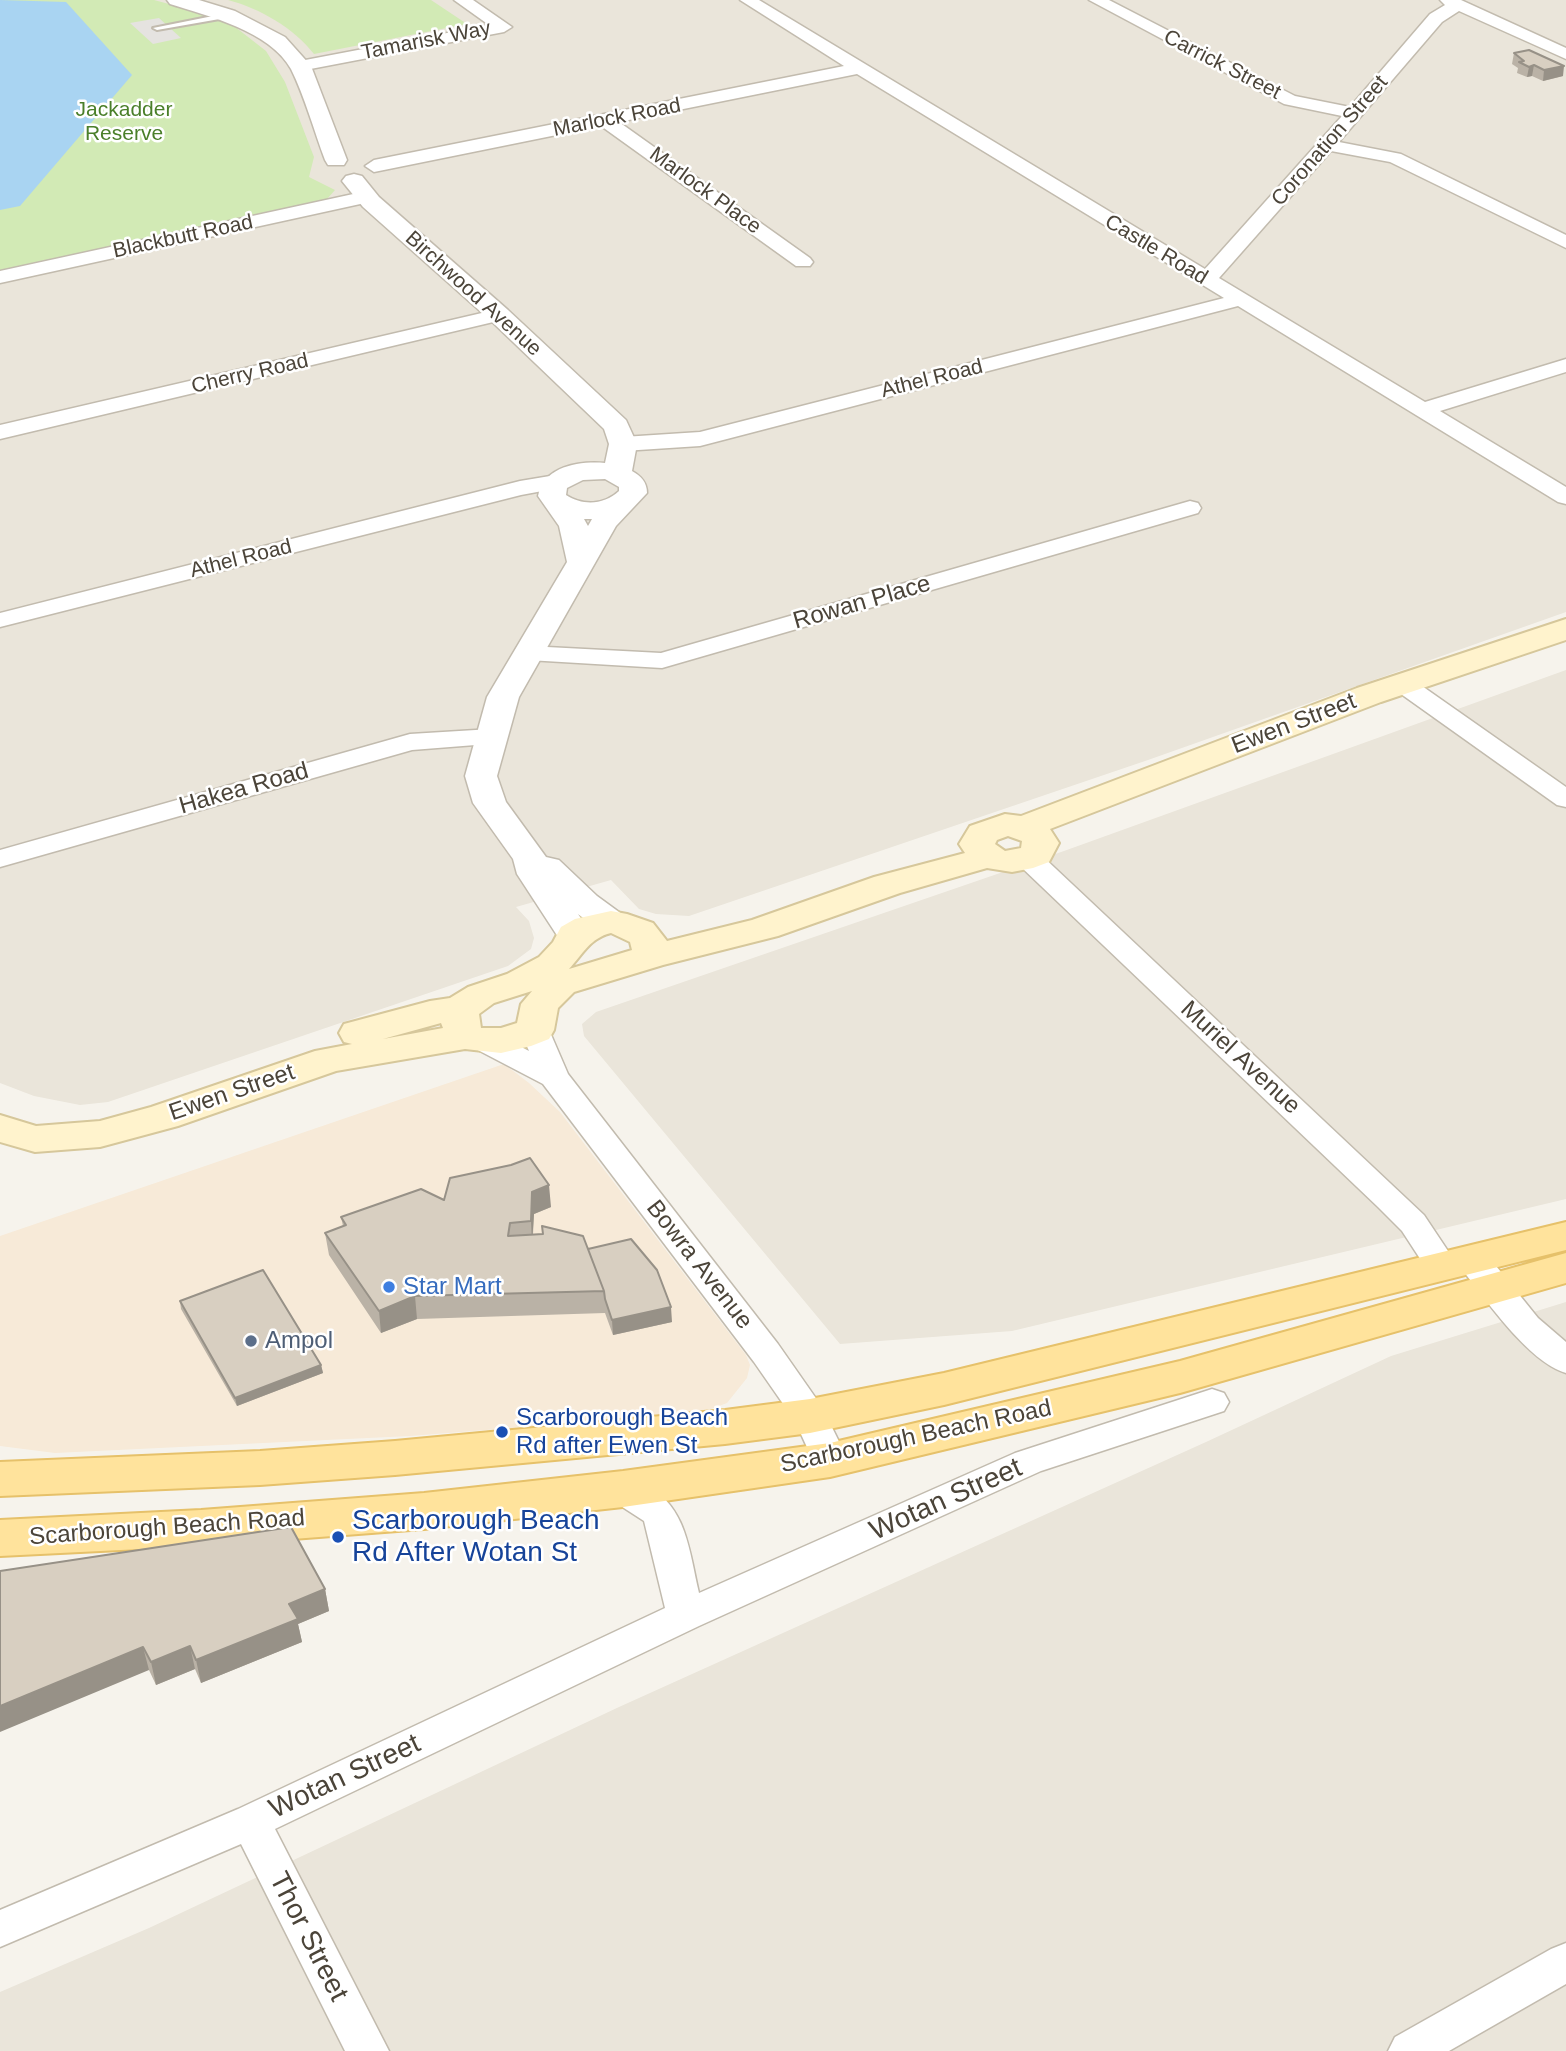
<!DOCTYPE html>
<html>
<head>
<meta charset="utf-8">
<style>
	body { margin:0 }
	canvas { display:block; background:#f6f3ec }
</style>
</head>
<body>
<canvas width="1566" height="2051"></canvas>
<script>
const ctx = document.querySelector('canvas').getContext('2d');
ctx.lineJoin = 'round';
function fillPath(path, color) { ctx.fillStyle = color; ctx.fill(path, 'evenodd'); }
function trace(path, color, width, dash) { ctx.strokeStyle = color; ctx.lineWidth = width; ctx.lineCap = dash ? 'butt' : 'round'; ctx.setLineDash(dash || []); ctx.stroke(path); }
function write(font, color, halo, rows, align = 'center') {
  ctx.font = font + ' Arial,sans-serif'; ctx.lineWidth = 5; ctx.setLineDash([]); ctx.textBaseline = 'middle'; ctx.strokeStyle = halo; ctx.fillStyle = color; for (const [text, x, y, turn = 0] of rows) {
    ctx.save(); ctx.translate(x, y); ctx.rotate((+turn || 0) * Math.PI / 180); ctx.textAlign = isNaN(turn) ? turn : align; if (halo) ctx.strokeText(text, 0, 0); ctx.fillText(text, 0, 0); ctx.restore();
  }
}
fillPath(new Path2D(`
	M0,0h1566v612l-418,148 -459,156 -33,-2 -17,-5 -28,-29 -95,27 13,14 5,17 -3,11 -23,17 -400,136 -28,3 -46,-9 -34,-13z
	M1566,670v529l-554,132 -172,13 -256,-308 -2,-12 14,-12 468,-161z
	M1566,1302v749h-1566v-59l149,-64 470,-221 587,-265 185,-86z`), '#eae5da');
fillPath(new Path2D(`
	M504,1064l25,19 31,29 186,243 4,10 -3,13 -20,25 -27,10 -290,23 -355,17 -55,-7v-210z`), '#f7ead8');
fillPath(new Path2D(`
	M0,0h154l71,19 41,32 19,31 29,75 -5,20 26,13 -8,9 -61,18 -266,56z
	M228,0h203l36,24 -153,30c-20,-26 -55,-46 -86,-54z`), '#d2eab5');
fillPath(new Path2D(`
	M159,18l22,20 -28,6 -23,-21z`), '#e5e3e0');
fillPath(new Path2D(`
	M0,0l66,2 66,73 -112,131 -20,4z`), '#a9d4f2');
const service = new Path2D(`
	M228,13h3v4l-74,13 -4,-2z`);
const minor = new Path2D(`
	M454,0h19l39,27 -8,5 -204,39 -9,-5 9,-5 189,-36z
	M740,0h19l446,269 137,-153 -58,-12 -195,-104h20l186,96 55,11 80,-93 15,-9 -5,-5h21l105,48v11l-107,-48 -17,11 -103,120 62,12 165,81v13l-176,-86 -59,-11 -112,127 206,124 141,-43v13l-126,39 126,76v17l-8,-2 -320,-196 -538,140 -77,5 -8,-2 -3,-5 3,-5 8,-2 77,-5 524,-134 -367,-224 -238,48 191,136 3,4 -3,4h-14l-195,-140 -227,46 -9,-6 9,-6 470,-94z
	M367,191l7,2 2,4 -2,4 -374,82v-12z
	M499,309l7,2 3,4 -3,4 -506,120v-14z
	M556,475l8,2 3,5 -3,5 -43,8 -521,132v-14l520,-132z
	M1190,501l8,2 3,5 -3,5 -536,155 -134,-8 -9,-2 -3,-5 3,-5 9,-2 133,7z
	M1403,676l9,3 154,108v20l-9,-2 -163,-116 -4,-5 4,-5z
	M492,729l9,2 4,6 -4,6 -89,7 -412,117v-17l410,-116z
	M1029,851l10,2 385,362 34,51 -4,8 -12,3 -12,-3 -28,-43 -24,-24 -359,-342 -4,-6 4,-6z
	M535,1021l11,2 22,51 210,270 44,63 26,53 -5,9 -13,4 -13,-4 -22,-48 -41,-59 -211,-278 -67,-35 -4,-7 4,-7 11,-2 11,2 31,16 -9,-21 4,-7z
	M1472,1248l12,3 54,67 28,24v31c-38,-11 -81,-75 -106,-106l-4,-8 4,-8z
	M1212,1389l12,4 5,9 -5,9 -183,60 -342,155 -424,203 114,222h-44l-104,-207 -241,103v-37l238,-101 427,-201 -21,-87 -34,-22 -5,-10 5,-10c15,-4 23,-1 36,6 41,22 43,66 53,108l316,-140z
	M1566,1943v41l-117,67h-61l7,-14 156,-88z`);
const tertiary = new Path2D(`
	M167,0h32l36,11 50,26 26,29 36,94 -3,5h-16l-3,-5c-11,-29 -20,-63 -34,-91 -21,-38 -83,-53 -121,-65z
	M354,174l8,2 17,21 129,113 118,110 11,24 -5,27c9,5 15,11 15,22l-31,33 -97,171 -22,79 9,26 40,55 13,3 38,36 26,19 6,7 -6,7c-20,5 -29,-3 -45,-15l14,21 -6,8 -12,3 -12,-3 -45,-69 -4,-15 -40,-56 -8,-27 22,-79 80,-135 -8,-36 -21,-30c6,-30 41,-35 67,-33l4,-19 -5,-15 -114,-109 -127,-113 -21,-26 4,-5zM605,479l14,8v4c-15,14 -36,15 -53,4l1,-7 16,-8zM584,519h8l-4,7z`);
const secondary = new Path2D(`
	M1566,619v21l-185,62 -331,127 9,14 -10,19 -16,6 -21,4 -25,-4 -87,25 -122,43 -115,29 -89,27 -16,16 -4,22 -5,9 -18,7 -30,7 -36,-4 -129,22 -158,55 -78,21 -65,5 -35,-10v-27l36,11 64,-5 51,-14 164,-56 37,-7 -8,-2 -5,-9 5,-9 86,-23 20,-3 18,-11 39,-13 32,-17 14,-15 8,-15 14,-8 36,-8 16,3 26,9 14,18 85,-21 122,-43 91,-24 -6,-9 11,-18 35,-12 16,2 336,-128zM1008,836l14,5 -1,7 -16,3 -10,-7 2,-4zM611,933l19,9 2,8 -63,19c14,-15 21,-31 42,-36zM532,991l-11,13 -4,19 -16,5h-20l-2,-14 15,-11zM441,1023l2,5 -60,11z`);
const primary = new Path2D(`
	M1566,1222v28l-622,155 -134,28 -85,11 -330,31 -135,10 -260,11v-34l260,-11 135,-10 330,-31 85,-11 134,-26z
	M1566,1253v30l-386,110 -350,84 -207,30 -199,22 -223,17 -201,10v-36l201,-10 223,-17 199,-22 207,-28 350,-82z`);
trace(service, '#c2bbae', 4);
trace(minor, '#c2bbae', 3);
trace(tertiary, '#c2bbae', 3);
trace(secondary, '#d6c79b', 4);
trace(primary, '#e6c16a', 4);
fillPath(service, '#fff');
fillPath(minor, '#fff');
fillPath(tertiary, '#fff');
fillPath(secondary, '#fff3cd');
fillPath(primary, '#ffe39c');
fillPath(new Path2D(`
	M1514,53l49,23 -20,5 -11,-5 -5,1 -10,-4 1,-5 -6,-4z
	M444,1200l107,7 -17,7 -1,21 55,14 84,73 -59,13 -8,-22 -188,6 -36,14 -52,-78 -4,-22 18,-7 -2,-9z
	M180,1301l141,64 2,8 -86,33 -56,-97z
	M0,1571l325,18 4,22 -31,13 4,18 -101,41 -6,-14 -39,16 -7,-15z`), '#bab2a6');
fillPath(new Path2D(`
	M1534,65l-2,11 -5,1 2,-10z
	M1564,66l-1,10 -20,5 1,-11z
	M549,1185l2,22 -17,7 -2,29 -1,-22 1,-29z
	M415,1296l2,23 -36,14 -2,-22z
	M671,1307l1,15 -59,13 -1,-15z
	M321,1365l2,8 -86,33 -2,-8z
	M325,1589l4,22 -31,13 4,18 -101,41 -5,-23 93,-56z
	M190,1646l5,23 -39,16 -5,-23z
	M143,1647l6,23 -149,62v-26z`), '#979187');
const building = new Path2D(`
	M1529,50l35,16 -20,4 -10,-5 -5,2 -10,-5 5,-1 -10,-8z
	M530,1158l19,27 -17,7 -1,29 -21,2 -2,13 35,-2 -1,-8 41,10 21,55 -189,5 -36,15 -54,-78 21,-8 -5,-8 80,-28 23,11 6,-22 61,-13z
	M631,1239l26,31 14,37 -59,13 -7,-21 -1,-8 -16,-42z
	M263,1270l58,95 -86,33 -55,-97z
	M291,1527l34,62 -36,15 9,15 -102,41 -6,-14 -39,16 -8,-15 -143,59v-135z`);
fillPath(building, '#d8cfc1');
trace(building, '#979187', 2);
for (const [x, y, r, color] of [
	[389,1287,7,"#3f7fe0"],
	[251,1341,7,"#5c6f8a"],
	[502,1432,7,"#1a4fb4"],
	[338,1537,7,"#1a4fb4"]
]) { const dot = new Path2D(); dot.arc(x, y, r, 0, 2 * Math.PI); ctx.fillStyle = color; ctx.fill(dot); trace(dot, '#fff', 2.5); }
write('21px', '#4b4439', '#fff', [
	["Tamarisk Way",426,41,-11],
	["Carrick Street",1222,65,27],
	["Marlock Road",617,118,-11],
	["Coronation Street",1330,141,-49],
	["Marlock Place",705,191,36],
	["Blackbutt Road",183,237,-12],
	["Castle Road",1156,250,31],
	["Birchwood Avenue",473,294,42],
	["Cherry Road",250,374,-13],
	["Athel Road",932,379,-14],
	["Athel Road",241,559,-14]
]);
write('21px', '#4a7f2a', '#fff', [
	["Jackadder",124,110],
	["Reserve",124,134]
]);
write('24px', '#4b4439', '#fff', [
	["Rowan Place",862,603,-16],
	["Ewen Street",1294,724,-21],
	["Hakea Road",244,789,-16],
	["Muriel Avenue",1240,1058,43],
	["Ewen Street",232,1093,-19],
	["Bowra Avenue",699,1265,52],
	["Scarborough Beach Road",916,1437,-12],
	["Scarborough Beach Road",167,1528,-4]
]);
write('24px', '#366cbe', '#fff', [
	["Star Mart",403,1287]
], 'left');
write('24px', '#4e5e75', '#fff', [
	["Ampol",265,1341]
], 'left');
write('24px', '#164399', '#fff', [
	["Scarborough Beach",516,1418],
	["Rd after Ewen St",516,1446]
], 'left');
write('28px', '#4b4439', '#fff', [
	["Wotan Street",946,1500,-24],
	["Wotan Street",345,1777,-25],
	["Thor Street",308,1937,63]
]);
write('28px', '#164399', '#fff', [
	["Scarborough Beach",352,1521],
	["Rd After Wotan St",352,1553]
], 'left');
</script>
</body>
</html>
